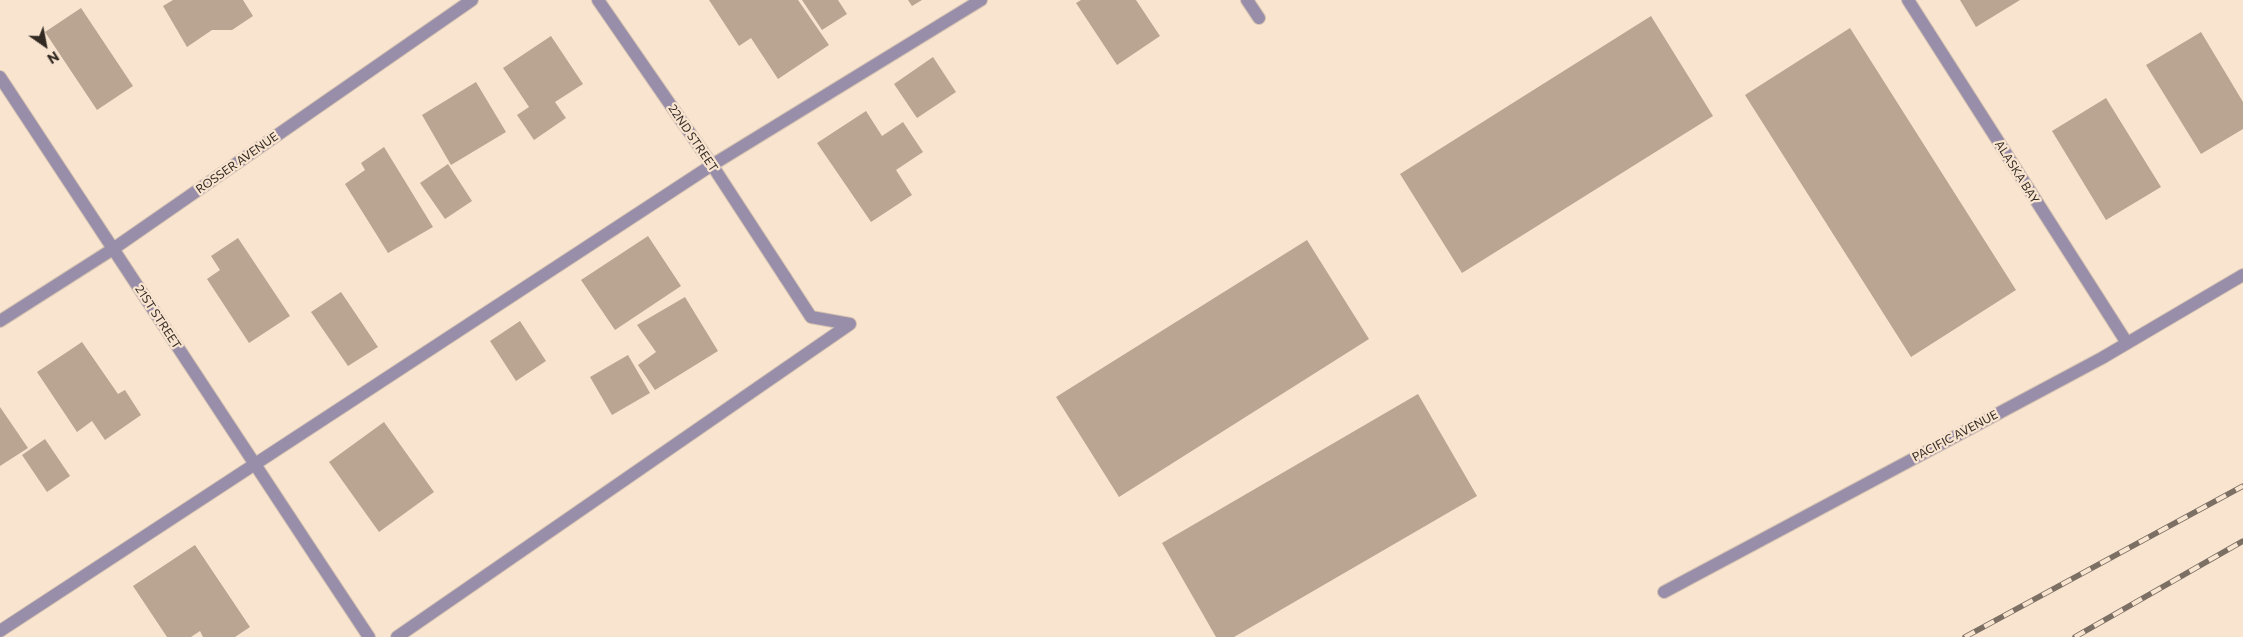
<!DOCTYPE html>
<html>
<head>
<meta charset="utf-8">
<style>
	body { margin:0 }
	#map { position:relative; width:2243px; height:637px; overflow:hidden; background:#f9e4d0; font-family:Commissioner,sans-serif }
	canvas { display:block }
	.north { position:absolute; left:20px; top:20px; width:50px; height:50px; -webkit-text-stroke:4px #f9e4d0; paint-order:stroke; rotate:147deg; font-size:14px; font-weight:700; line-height:20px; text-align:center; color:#332b23 }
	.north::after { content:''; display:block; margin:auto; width:18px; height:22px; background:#332b23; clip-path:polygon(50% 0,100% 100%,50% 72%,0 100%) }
</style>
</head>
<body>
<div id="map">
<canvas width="2243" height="637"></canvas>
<div class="north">N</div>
</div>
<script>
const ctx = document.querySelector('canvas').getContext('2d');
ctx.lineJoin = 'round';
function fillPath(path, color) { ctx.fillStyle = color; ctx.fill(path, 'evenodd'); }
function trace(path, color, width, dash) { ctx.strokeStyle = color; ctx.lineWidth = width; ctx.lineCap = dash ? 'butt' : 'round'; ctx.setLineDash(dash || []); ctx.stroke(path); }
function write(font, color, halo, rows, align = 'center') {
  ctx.font = font + ' Commissioner,sans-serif'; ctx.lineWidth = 4.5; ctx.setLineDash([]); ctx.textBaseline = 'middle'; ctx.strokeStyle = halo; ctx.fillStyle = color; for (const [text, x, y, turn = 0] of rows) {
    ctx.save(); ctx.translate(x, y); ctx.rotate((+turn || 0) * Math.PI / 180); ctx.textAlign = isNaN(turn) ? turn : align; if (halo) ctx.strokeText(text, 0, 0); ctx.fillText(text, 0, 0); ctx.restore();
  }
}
fillPath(new Path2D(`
	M173,0h70l10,16 -21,14h-20l-25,17 -24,-41z
	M709,0h89l31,45 -51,34 -27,-41 -12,8z
	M802,0h36l9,14 -25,16z
	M908,0h14l-10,6z
	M1081,0h55l24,36 -43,29 -41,-62z
	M1960,0h60l-44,27z
	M81,8l52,78 -36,24 -52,-78z
	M1651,16l62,100 -251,157 -62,-99z
	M1850,28l166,262 -105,67 -166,-262z
	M2201,32l42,70v27l-42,25 -55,-89z
	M551,36l32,48 -28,18 11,16 -32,22 -17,-25 12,-8 -26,-39z
	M933,57l23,35 -39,26 -23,-34z
	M476,82l30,50 -55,33 -29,-50z
	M2106,98l55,89 -55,33 -54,-89z
	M866,111l16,25 21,-14 20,30 -27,18 16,25 -41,27 -54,-79z
	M384,147l49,80 -45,26 -43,-69 20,-14 -4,-7z
	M448,164l24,37 -27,18 -25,-36z
	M648,236l33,50 -66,44 -34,-50z
	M238,238l52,78 -41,27 -42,-64 13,-9 -9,-14z
	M1307,240l62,99 -250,158 -63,-100z
	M341,292l37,55 -30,19 -37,-54z
	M685,297l33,54 -63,39 -17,-25 18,-13 -19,-27z
	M520,321l26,40 -30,20 -26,-40z
	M82,342l36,52 7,-4 16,25 -36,25 -13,-19 -15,11 -40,-60z
	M628,355l22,38 -38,22 -22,-38z
	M1418,394l59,102 -243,141h-18l-54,-94z
	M0,407l28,41 -28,18z
	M384,422l50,70 -55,40 -50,-70z
	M45,439l25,37 -23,16 -25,-37z
	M195,545l55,82 -15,10h-32l-3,-6 -9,6h-24l-34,-51z`), '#b9a592');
const service = new Path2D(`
	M316,557l53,80
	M0,631l712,-466 269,-165
	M397,637l453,-313 -39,-7 -26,-40`);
const minor = new Path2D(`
	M598,0l114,165 73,112
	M1247,0l12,18
	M1908,0l219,343
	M0,77l316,480
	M1664,592l438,-234 141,-83`);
const tertiary = new Path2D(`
	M0,321l113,-72 359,-249`);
trace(service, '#d5c3b1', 14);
trace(minor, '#d5c3b1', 14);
trace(tertiary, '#d5c3b1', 14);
trace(service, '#988eaa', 12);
trace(minor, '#988eaa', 12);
trace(tertiary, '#988eaa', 12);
const rail = new Path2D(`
	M1965,637l278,-151
	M2075,637l168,-96`);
trace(rail, '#7c6f63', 5.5);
trace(rail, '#f9e4d0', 4, [11]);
write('12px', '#332b23', '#f9e4d0', [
	["22ND STREET",693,138,56],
	["ROSSER AVENUE",237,163,-35],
	["ALASKA BAY",2017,172,58],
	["21ST STREET",158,317,57],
	["PACIFIC AVENUE",1955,436,-28]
]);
</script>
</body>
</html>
